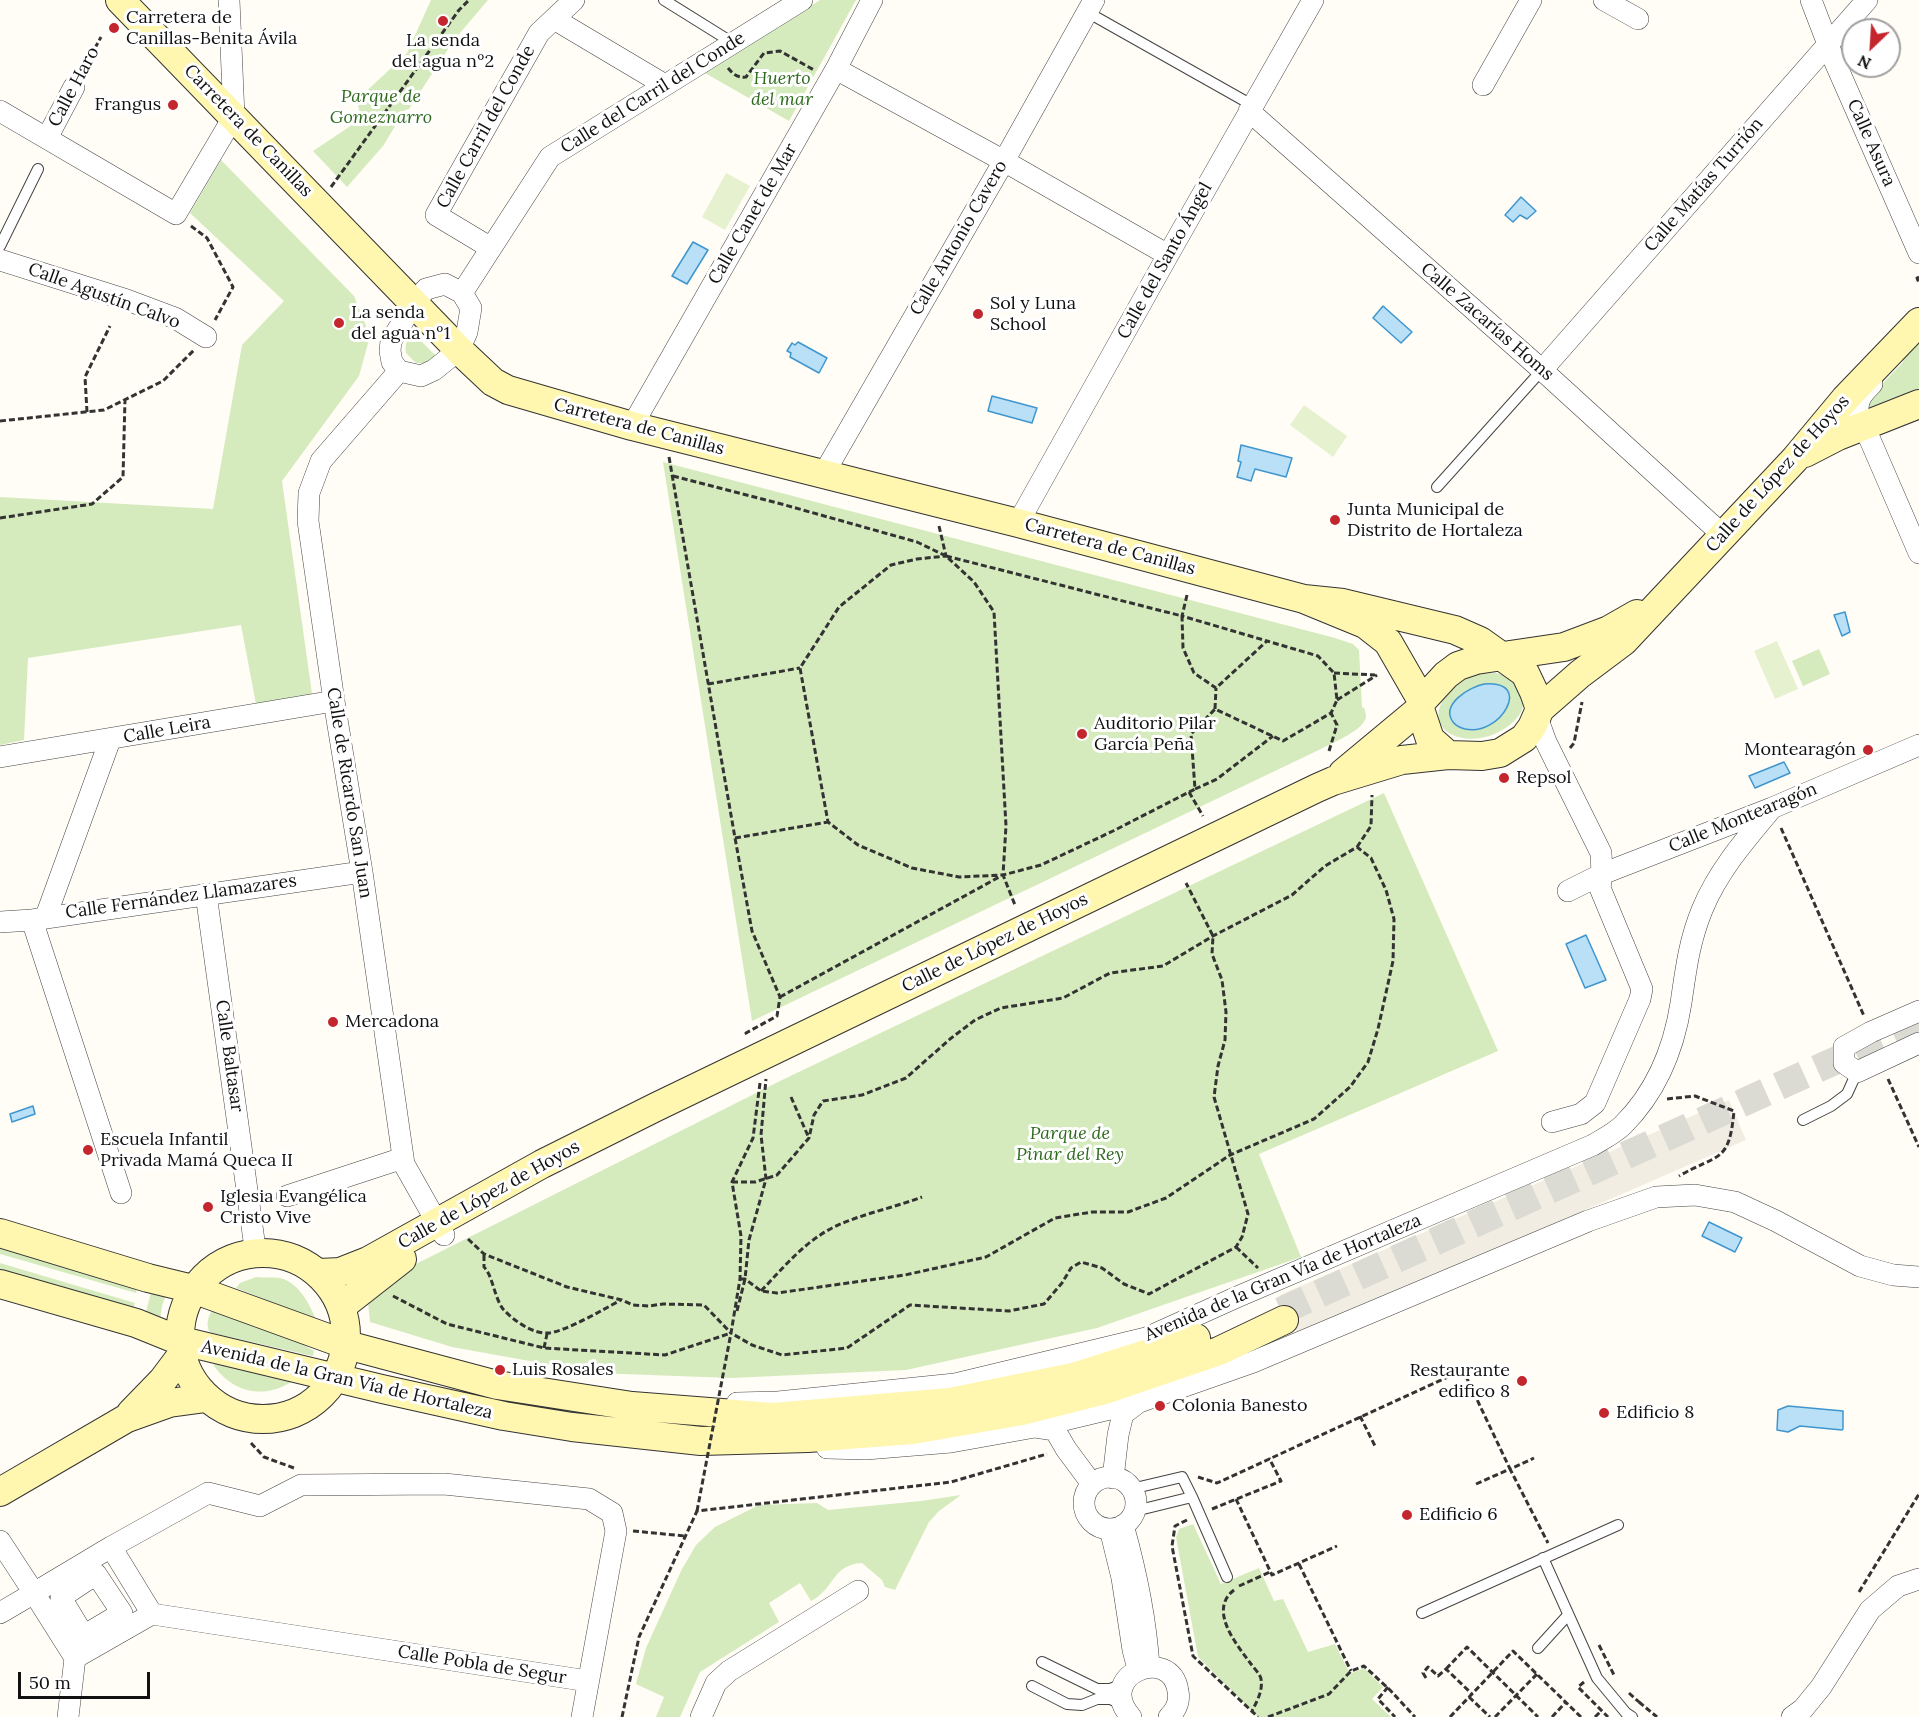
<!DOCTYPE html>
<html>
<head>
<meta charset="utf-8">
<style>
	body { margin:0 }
	#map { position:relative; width:1919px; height:1717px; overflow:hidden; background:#fffdf5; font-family:Lora,serif }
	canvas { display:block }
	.north { position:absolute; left:1841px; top:18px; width:60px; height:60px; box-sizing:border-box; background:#fff; border:2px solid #a0a0a0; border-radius:50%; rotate:205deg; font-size:16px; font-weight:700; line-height:24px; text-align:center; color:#111 }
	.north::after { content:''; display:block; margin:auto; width:21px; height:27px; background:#c4262e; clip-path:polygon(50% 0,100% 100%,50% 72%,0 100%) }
	.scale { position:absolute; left:18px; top:1672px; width:132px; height:27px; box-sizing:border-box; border:3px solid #111; border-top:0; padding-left:8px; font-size:18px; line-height:21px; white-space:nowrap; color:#111; -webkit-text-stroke:4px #fff; paint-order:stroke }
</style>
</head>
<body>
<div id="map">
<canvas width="1919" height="1717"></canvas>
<div class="north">N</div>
<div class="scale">50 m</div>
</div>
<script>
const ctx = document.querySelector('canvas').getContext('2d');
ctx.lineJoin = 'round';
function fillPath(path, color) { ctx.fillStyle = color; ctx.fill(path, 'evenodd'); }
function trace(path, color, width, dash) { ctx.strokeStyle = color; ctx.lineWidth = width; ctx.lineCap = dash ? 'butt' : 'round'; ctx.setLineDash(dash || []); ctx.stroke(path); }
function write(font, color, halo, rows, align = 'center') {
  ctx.font = font + ' Lora,serif'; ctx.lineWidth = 6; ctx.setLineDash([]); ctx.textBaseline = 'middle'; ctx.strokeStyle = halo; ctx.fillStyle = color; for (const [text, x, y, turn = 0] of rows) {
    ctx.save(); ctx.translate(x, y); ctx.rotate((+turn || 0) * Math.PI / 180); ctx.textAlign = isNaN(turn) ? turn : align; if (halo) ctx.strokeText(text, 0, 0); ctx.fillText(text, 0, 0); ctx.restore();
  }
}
fillPath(new Path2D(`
	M431,0h57l-34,40 -45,69 -4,1 -22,36 -36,41 -34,-36 48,-32 -4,-19 50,-47z
	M820,0h36l-67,121 -84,-48z
	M221,160l133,136 16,40 -11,40 -77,105 30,213 -56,10 -15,-79 -213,33 -4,82 -24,5v-248l213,12 29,-164 42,-44 -94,-88z
	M413,333l23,23 -10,7h-10l-10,-10c-1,-8 0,-15 7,-20z
	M1919,336v55l-49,18 -3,-3 1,-7 35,-37 1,-13z
	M663,462l672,176 18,6 6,6 3,57 2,1c1,3 2,6 2,9 -2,13 -32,25 -43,31l-571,273z
	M1819,649l11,25 -27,12 -11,-25z
	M1496,673l16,5c4,7 11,18 11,26 0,7 -6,15 -11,19 -39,34 -99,8 -62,-32 13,-14 27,-18 46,-18z
	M1384,793l114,258 -239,103 42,103 -204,71 -191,42 -175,8 -135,-5 -144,-26 -82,-25 -2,-20 28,-28 386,-194z
	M0,1245l138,40 -2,8 -136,-39z
	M0,1263l135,40 -3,9 -132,-39z
	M256,1277c7,1 16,0 24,1 18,4 30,26 36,42l-80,-32 4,-5z
	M152,1288l15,4 -5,14 -2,14 -15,-4z
	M213,1310l89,34 12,7 -1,5 -101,-23 -3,-2c-3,-7 -1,-16 4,-21z
	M214,1362l79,19c-28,18 -59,13 -79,-15z
	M961,1495l-22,16 -10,11 -34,68 -10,-3 -3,-7 -20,-17c-31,2 -26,25 -51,38l-11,-18 -31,20 10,19 -79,50 -20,45h-24l8,-20 -28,-13 10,-36 35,-77 15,-26 19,-18 44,-22 58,-2 11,7 93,-9z
	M1193,1524l28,60 38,-16 15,33 9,-2 25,53 27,-8 13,26 4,3 12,-5 19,19 -11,12 19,18h-133l-60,-60 -22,-120 3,-8z`), '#d5ebbd');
fillPath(new Path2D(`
	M726,173l24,13 -25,44 -23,-13z
	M1304,405l43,31 -14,21 -43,-32z
	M1777,641l21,48 -23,10 -21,-48z`), '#e6f2cf');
fillPath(new Path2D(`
	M1729,1100l17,40 -448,195 -18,-40z`), '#f1ede2');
const water = new Path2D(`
	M1521,197l15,14 -9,8 -7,-4 -7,7 -8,-7z
	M693,242l15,8 -21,34 -15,-8z
	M1383,306l29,26 -11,11 -28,-25z
	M798,342l29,16 -8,15 -29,-16 1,-4 -4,-2 5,-8 3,2z
	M992,396l45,12 -5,15 -44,-12z
	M1241,445l51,13 -6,19 -31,-8 -4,12 -14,-4 4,-15 -3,-1z
	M1845,612l5,20 -8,4 -8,-21z
	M1484,684c50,-5 17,53 -19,45 -4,-1 -9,-3 -12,-7 -13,-18 17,-35 31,-38z
	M1784,762l6,11 -35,15 -6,-12z
	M1586,935l20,45 -21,8 -19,-44z
	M33,1106l2,8 -23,8 -2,-8z
	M1709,1222l33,16 -7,14 -33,-16z
	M1788,1406l55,5v18l-1,1 -42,-4 -12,6 -11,-2 1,-20z`);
fillPath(water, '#b9e0f7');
trace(water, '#3f96cf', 1.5);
trace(new Path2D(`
	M1281,1311l638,-288`), '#dbdad3', 28, [28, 14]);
const lane = new Path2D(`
	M664,0l69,43
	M1087,12l165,93
	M0,246l38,-77
	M1437,487l105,-117
	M1803,1120l28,-14 16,-12 10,-22
	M1131,1489l51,-12 10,20 -57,14
	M1192,1497l35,80
	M1543,1558l54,120 29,35 6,4
	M1422,1613l196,-88
	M1538,1648l30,-33
	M1042,1662l55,27h13l14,-5
	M1032,1686l35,18 15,1 15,-6h13l12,5`);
const street = new Path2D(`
	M1604,0l34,19
	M1811,0l23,60 85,193
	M554,19l111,66
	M836,69l168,92 164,94
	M1483,85l48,-85
	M0,111l176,103 58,-98 -5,-116
	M1249,111l293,259 182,166
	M47,138l27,-51
	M491,248l-55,-33 103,-182 35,-33
	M0,260l127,40 48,18 31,19
	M445,284l17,9 9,15 -4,24 -8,18 -25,20 -13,6 -22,-5 -7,-9 -2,-11 1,-10 23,-38 12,-14z
	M462,293l88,-136 252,-157
	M1542,370l325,-370
	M399,371l-78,90 -12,32 -1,28 26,180 28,171 42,292 40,71
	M1872,384c-9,9 -15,15 -14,28l61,141
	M632,426l204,-357 36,-69
	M823,475l181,-314 90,-161
	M1018,523l150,-268 145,-255
	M1537,717l9,25 55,111 1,21 -2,14 42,101 -2,10 -45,104 -14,11 -29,8
	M0,757l334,-56
	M1568,891l34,-17 170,-66 147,-63
	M206,894l50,361
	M46,916l64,-176
	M32,920l89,273
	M0,922l32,-2 330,-48
	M1919,1011l-48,21 -27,15v16l13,9 62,-29
	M287,1196l116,-38
	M737,1403l41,-1 177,-18 191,-46 91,-41 356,-152c10,-6 22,-12 30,-20 33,-33 51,-77 58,-122 5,-34 8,-61 21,-93 16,-39 43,-70 70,-102
	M1035,1427l20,3 11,19 26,35
	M827,1448l39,1 85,-7 84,-15 104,-25 114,-40 335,-141 68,-24 39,-2 40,7 41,19 84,45 33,9 26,2
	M1084 1503a26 26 0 1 1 52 0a26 26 0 1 1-52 0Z
	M1113,1478l5,-43 5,-21 16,-12
	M1123,1525c13,46 23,94 26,142
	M1110,1529l12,49 11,72 5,19
	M0,1541l34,52 -34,20
	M111,1547l97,-54 52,13 41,-21 143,-1 145,15 23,14 4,18 -34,186
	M111,1547l41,67 -77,44 -41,-65z
	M65,1591l1,3 30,-20 26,39 -32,19 2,4
	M66,1594l-5,4 23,38 6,-4
	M152,1614l436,67
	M68,1717l7,-59
	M701,1717l15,-34 13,-12 129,-80
	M1131,1717c-37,-42 40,-73 47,-26 2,10 -2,19 -9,26
	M1792,1717l11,-8 18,-22 49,-77 28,-24 21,-7`);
const secondary = new Path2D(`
	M120,0l339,350 34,32 15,8 124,36 386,97 286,76 61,25 23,18 34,59
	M1805,453l33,-17 81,-32
	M1540,709l40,-35 44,-33 171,-182 50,-60 74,-77
	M1448,755l-18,-16 -10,-30 2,-8 24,-26 12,-9 18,-6 88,-13 45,-17 28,-16
	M1343,773l77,-64
	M0,1233l148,45 45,11 154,56 150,40 135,21 141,11 177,-15 123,-25 123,-39
	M180 1336a83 83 0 1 1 166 0a83 83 0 1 1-166 0Z
	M319,1273l21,-1 28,-11 174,-97 114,-57 661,-319 16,-7 69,-21 46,-5 34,1 18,-3 24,-15 8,-11 8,-18 -6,-17 -9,-19 -45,-32 -25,-11 -112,-27 -39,-4
	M0,1284l136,39 42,17 204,49 122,27 68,11 129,14 107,-3 105,-8 109,-19 83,-21 114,-39 65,-31
	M342,1306l60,-47
	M131,1413l32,-33 18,-24
	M0,1492l127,-74 42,-15 37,-5`);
trace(lane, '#444', 12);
trace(street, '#444', 22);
trace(secondary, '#333', 30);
trace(new Path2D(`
	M728,68c5,6 9,10 18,9l18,-24 16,-2 34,19
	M82,72l19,-35
	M331,187l128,-177 10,-10
	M191,226l16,12 26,49 -18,33
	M1919,277l-2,1 2,5
	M87,412l-2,-35 25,-51
	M0,421l104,-11 59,-29 31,-31
	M669,457l66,381 17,93 28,66 -3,19 -31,17 2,4
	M673,476l112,29 132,37 29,14 28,26 20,30 12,214 -3,49 12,30
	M0,518l92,-14 31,-27 2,-78
	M939,526l7,30
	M946,556l236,60 1,32 11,25 22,15 51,-47 51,15 16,17 3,27 -6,13 -48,28 -68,-32 -24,25 4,55 -82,42 -72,34 -38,10 -44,2 -47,-9 -54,-23 -30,-23 -28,-154 39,-61 52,-42 26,-6z
	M1187,595l-5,21 85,25
	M1334,673l41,2
	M708,684l92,-16
	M1337,700l40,-25
	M1215,709l1,-21
	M1570,748l4,-5 8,-41
	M1329,751l8,-26 -6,-12
	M1195,789l22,-10 56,-43
	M1189,792l14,24
	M1781,828l83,188
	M735,838l93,-16
	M1357,847l14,-21 1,-31
	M780,997l221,-121
	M1888,1079l31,68
	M760,1083l-7,55 -21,44 9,54 -1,43 -9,54 21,12 30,10 65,-7 63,-43 99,6 35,-7 18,-21 9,-15 10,-6 21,6 22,16 25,10 87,-47 6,-10 6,-23 -34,-117 4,-31 7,-26 1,-28 -4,-32 -10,-26 1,-18 -27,-53
	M791,1097l17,39
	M1667,1099l28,-3 39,15c-5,53 -15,42 -55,65
	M732,1182h23l22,-7 32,-37 5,-23 9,-14 39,-6 44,-17 44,-39 25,-19 26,-12 62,-10 47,-25 53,-7 50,-30 79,-41 33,-29 32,-19 14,11 15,32 8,29 -1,42 -15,68 -10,33 -18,25 -36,32 -84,36 -64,43 -38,14h-36l-37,6 -69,39 -81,18 -128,18 -16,-2 -16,-12h-5
	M468,1239l16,15 83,33 55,13 11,5 16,1 14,-2 41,1 27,28
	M1236,1247l22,21
	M484,1255v12c9,9 10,30 19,42 10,11 29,25 45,24 17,-1 56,-24 73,-33
	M761,1291c23,-24 43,-49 73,-64 27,-13 59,-19 88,-30
	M393,1296l54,28 97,24 121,7 66,-22
	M737,1311l8,-32 4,-39 17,-61 -5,-44 5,-56
	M544,1348l3,-14
	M1360,1416l15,30
	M251,1443l13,14 30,11
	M1198,1477l19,6 246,-113 47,99 24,-11
	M1476,1484l34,-15 38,74
	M1236,1499l36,76 65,-29
	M1212,1509l69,-28 -12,-23
	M1187,1520l-12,6 -3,20 21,110 65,61
	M633,1531l52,5
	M1299,1564l52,107
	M1239,1586l31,-14
	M1234,1590c-26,20 2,54 17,74 3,4 9,10 10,15 2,12 -4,22 -9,32
	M1859,1592l60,-98
	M1599,1645l16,32
	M1446,1669l21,-22 71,70
	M1426,1678l-3,-5 5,-6 10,9 8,-7 26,25
	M1584,1682l-6,5 30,30
	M1388,1687l-10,12 17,18
	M1629,1693l10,9
	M1469,1697l21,20
	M1639,1702l18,15
	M622,1717l17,-80 58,-126 254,-29 96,-28
	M1268,1717l61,-23 22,-23 13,-5 26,24 25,27
	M1450,1717l63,-66 68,66
	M1495,1717l42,-43
	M1552,1717l13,-14
	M1595,1717l6,-6`), '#333', 3, [6, 3]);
trace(lane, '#fff', 10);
trace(street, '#fff', 21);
trace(secondary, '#fff6b0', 28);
trace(new Path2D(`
	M697,1511l34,-178`), '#333', 3, [6, 3]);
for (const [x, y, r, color] of [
	[443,21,6,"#c4262e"],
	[114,28,6,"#c4262e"],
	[173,105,6,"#c4262e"],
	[978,314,6,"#c4262e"],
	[339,323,6,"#c4262e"],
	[1335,520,6,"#c4262e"],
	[1082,734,6,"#c4262e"],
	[1868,750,6,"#c4262e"],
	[1504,778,6,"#c4262e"],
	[333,1022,6,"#c4262e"],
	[88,1150,6,"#c4262e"],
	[208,1207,6,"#c4262e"],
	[500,1370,6,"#c4262e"],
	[1522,1381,6,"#c4262e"],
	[1160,1406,6,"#c4262e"],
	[1604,1413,6,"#c4262e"],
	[1407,1515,6,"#c4262e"]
]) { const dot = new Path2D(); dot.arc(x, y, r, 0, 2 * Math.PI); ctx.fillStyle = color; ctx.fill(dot); trace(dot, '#fff', 2); }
write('18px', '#111', '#fff', [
	["Carretera de",126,18],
	["Canillas-Benita Ávila",126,39],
	["La senda",443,41,"center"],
	["del agua nº2",443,62,"center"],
	["Frangus",161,105,"right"],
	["Sol y Luna",990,304],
	["School",990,325],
	["La senda",351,313],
	["del agua nº1",351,334],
	["Junta Municipal de",1347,510],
	["Distrito de Hortaleza",1347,531],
	["Auditorio Pilar",1094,724],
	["García Peña",1094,745],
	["Montearagón",1856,750,"right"],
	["Repsol",1516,778],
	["Mercadona",345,1022],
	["Escuela Infantil",100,1140],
	["Privada Mamá Queca II",100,1161],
	["Iglesia Evangélica",220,1197],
	["Cristo Vive",220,1218],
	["Luis Rosales",512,1370],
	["Restaurante",1510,1371,"right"],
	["edifico 8",1510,1392,"right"],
	["Colonia Banesto",1172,1406],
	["Edificio 8",1616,1413],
	["Edificio 6",1419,1515]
], 'left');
write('italic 18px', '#2f6b1f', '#fff', [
	["Huerto",782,79],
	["del mar",782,100],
	["Parque de",381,97],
	["Gomeznarro",381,118],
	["Parque de",1070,1134],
	["Pinar del Rey",1070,1155]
]);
write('18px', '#111', '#fff', [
	["Calle Haro",74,87,-62],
	["Calle del Carril del Conde",653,93,-32],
	["Calle Carril del Conde",486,127,-61],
	["Carretera de Canillas",248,131,46],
	["Calle Asura",1871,143,66],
	["Calle Matías Turrión",1704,185,-49],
	["Calle Canet de Mar",753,214,-60],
	["Calle Antonio Cavero",959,238,-60],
	["Calle del Santo Ángel",1165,261,-61],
	["Calle Agustín Calvo",104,296,20],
	["Calle Zacarías Homs",1487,322,41],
	["Carretera de Canillas",639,427,15],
	["Calle de López de Hoyos",1778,474,-48],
	["Carretera de Canillas",1110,547,15],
	["Calle Leira",167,730,-10],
	["Calle de Ricardo San Juan",349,793,81],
	["Calle Montearagón",1743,818,-22],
	["Calle Fernández Llamazares",181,897,-8],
	["Calle de López de Hoyos",995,943,-26],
	["Calle Baltasar",229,1056,82],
	["Calle de López de Hoyos",489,1195,-29],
	["Avenida de la Gran Vía de Hortaleza",1283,1278,-23],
	["Avenida de la Gran Vía de Hortaleza",347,1380,13],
	["Calle Pobla de Segur",482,1665,9]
]);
</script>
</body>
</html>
